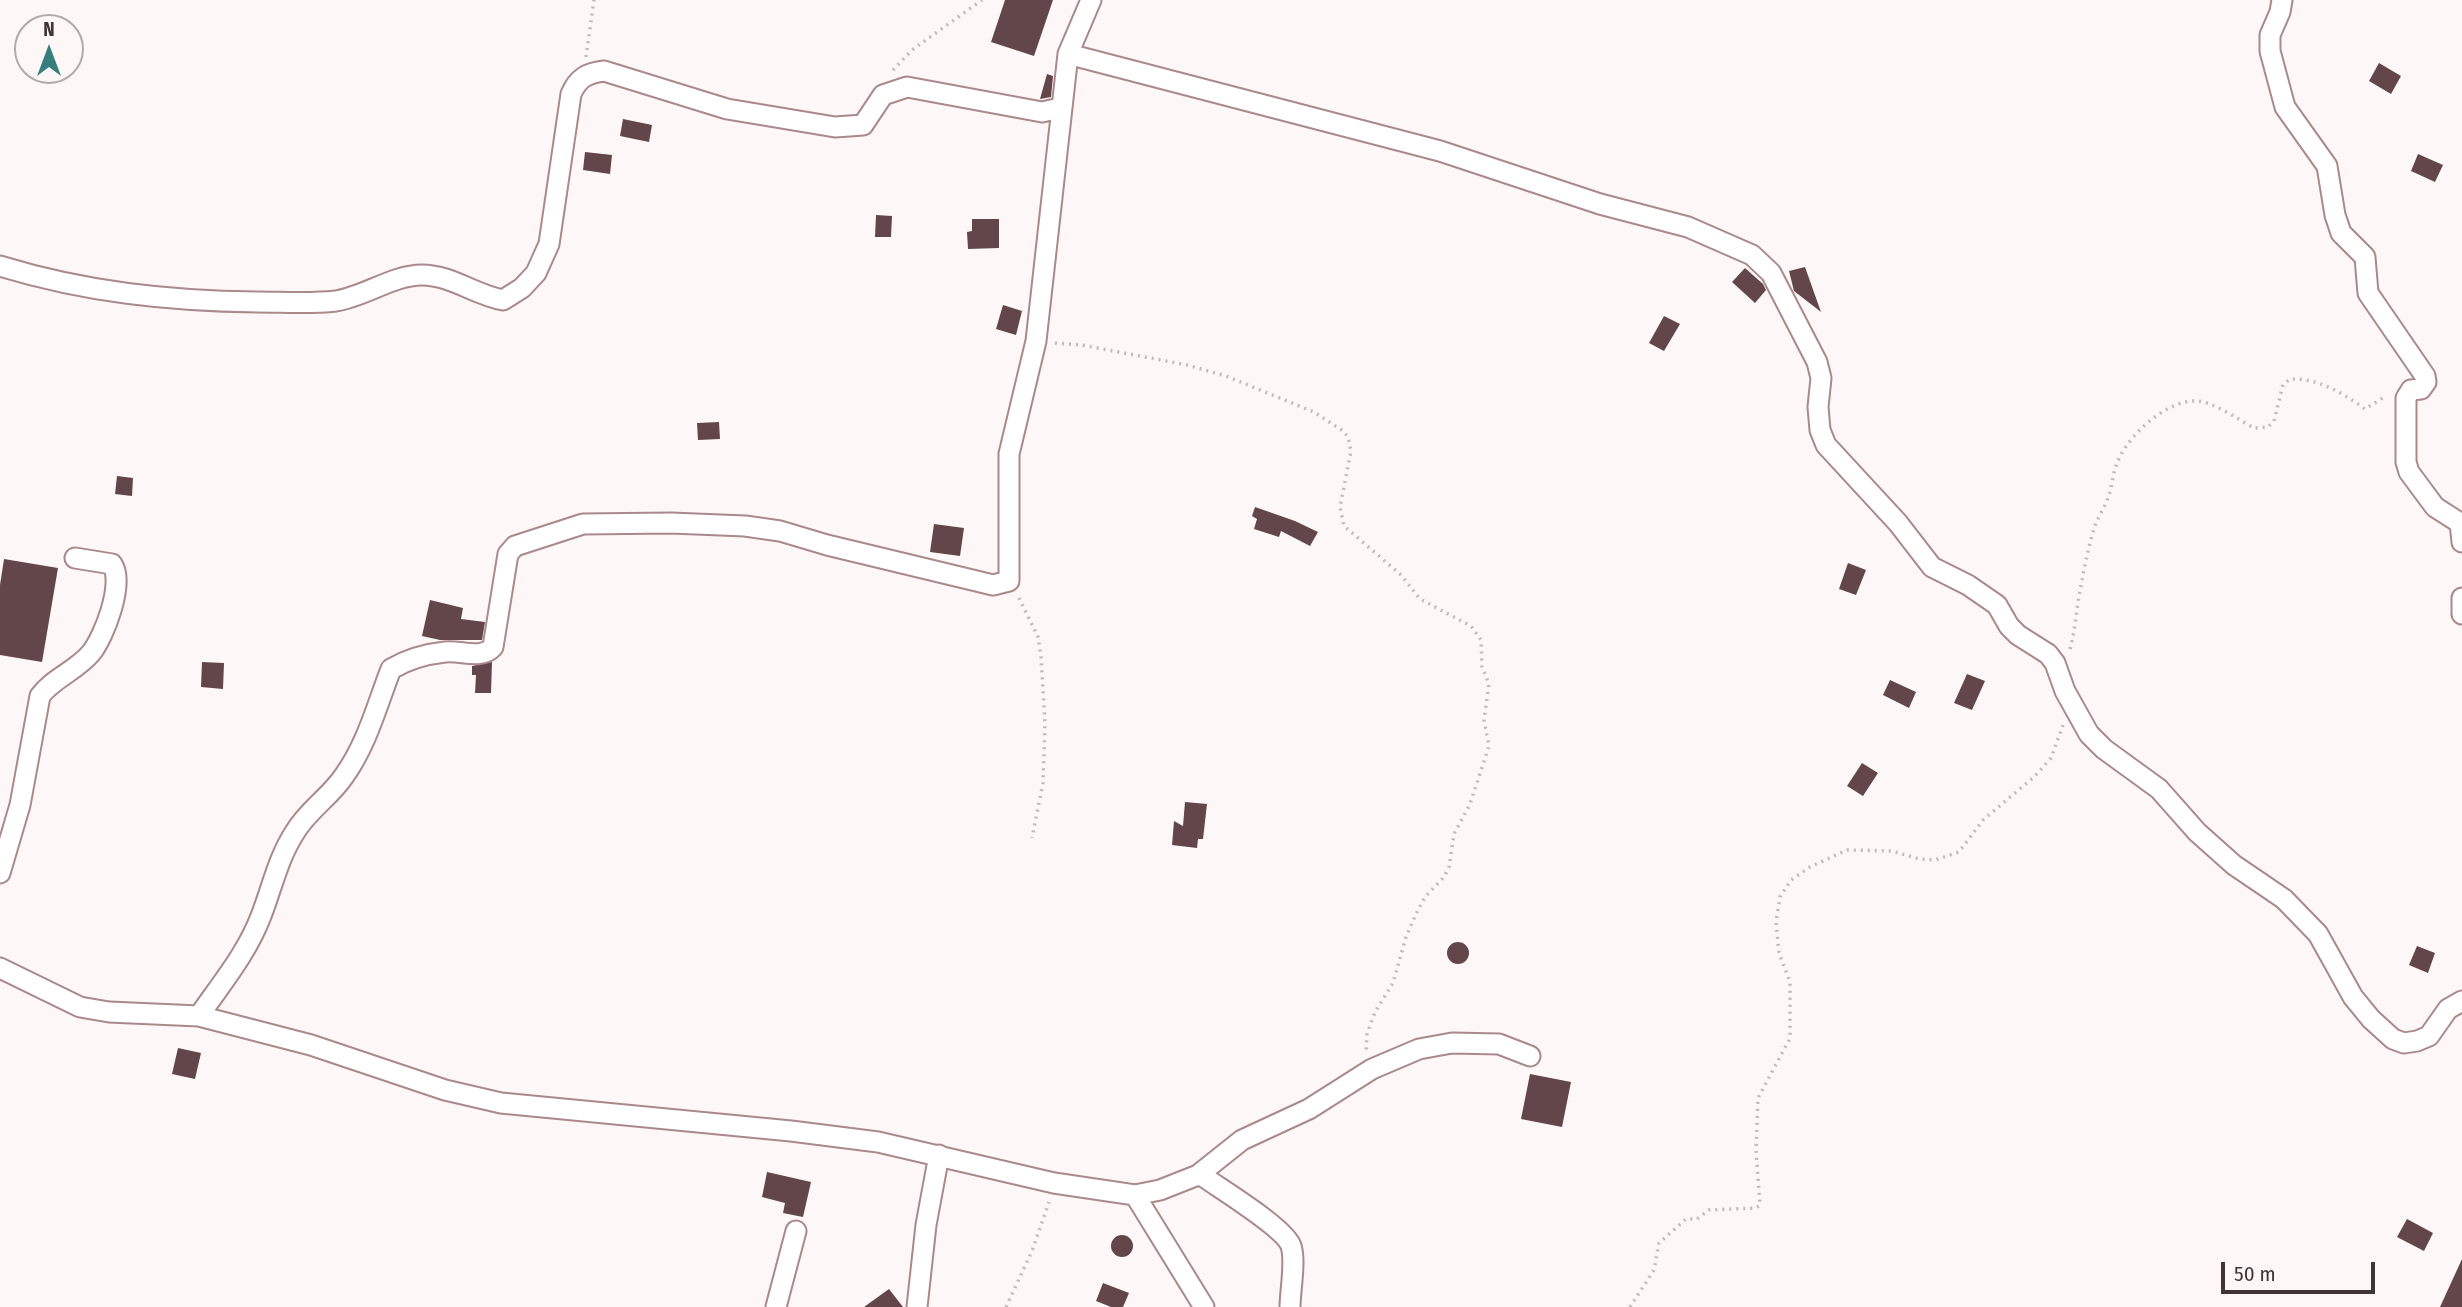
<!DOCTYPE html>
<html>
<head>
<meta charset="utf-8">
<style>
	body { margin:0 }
	#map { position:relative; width:2462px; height:1307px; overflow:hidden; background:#fef7f7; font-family:"Fira Sans Condensed",sans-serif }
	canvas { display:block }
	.north { position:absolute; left:14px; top:14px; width:70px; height:70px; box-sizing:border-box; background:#fef7f7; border:2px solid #b2a9a9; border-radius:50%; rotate:0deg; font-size:19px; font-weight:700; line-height:28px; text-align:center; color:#413435 }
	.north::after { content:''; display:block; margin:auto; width:24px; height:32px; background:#377f7c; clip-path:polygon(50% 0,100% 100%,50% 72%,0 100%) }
	.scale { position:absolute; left:2221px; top:1262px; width:154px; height:32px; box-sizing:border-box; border:4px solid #413435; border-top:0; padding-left:9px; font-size:21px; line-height:24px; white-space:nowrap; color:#413435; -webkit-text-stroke:5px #fef7f7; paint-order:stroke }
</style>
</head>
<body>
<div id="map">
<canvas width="2462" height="1307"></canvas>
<div class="north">N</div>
<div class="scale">50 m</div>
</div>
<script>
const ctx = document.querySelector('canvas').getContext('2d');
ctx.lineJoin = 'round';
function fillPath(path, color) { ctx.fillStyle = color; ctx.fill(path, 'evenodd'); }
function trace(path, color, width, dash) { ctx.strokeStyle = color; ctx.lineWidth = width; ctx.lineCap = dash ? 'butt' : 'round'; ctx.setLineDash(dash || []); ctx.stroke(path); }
fillPath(new Path2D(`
	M1005,0h48l-19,56 -43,-14z
	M2379,63l22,13 -10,18 -22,-13z
	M1047,74l6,2 -2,21 -11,2z
	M623,119l29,6 -3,17 -29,-6z
	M585,152l27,3 -2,19 -27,-4z
	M2418,154l25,11 -8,17 -24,-11z
	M876,215l16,1 -1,21h-16z
	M972,219h27v29l-31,1 -1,-17 5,-1z
	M1805,267l16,45 -27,-21 -5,-20z
	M1745,268l18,16 3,6 -11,13 -23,-21z
	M1003,305l19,6 -6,24 -20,-6z
	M1664,316l16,8 -16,27 -15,-8z
	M719,422l1,17 -22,1 -1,-17z
	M117,476l16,2 -1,18 -17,-2z
	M1255,507l40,14 23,11 -8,14 -29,-15 -2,6 -25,-8 3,-10 -5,-3z
	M934,524l30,4 -4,28 -30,-4z
	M4,559l54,9 -16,94 -42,-7v-70z
	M1848,563l18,7 -10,25 -17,-6z
	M430,600l33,8 -2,11 24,3 -3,18h-42l-18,-4z
	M202,662l22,1 -1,26 -22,-2z
	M492,662l-1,31h-16l1,-18h-4v-9z
	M1967,674l18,7 -13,29 -18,-7z
	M1890,680l26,12 -7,16 -26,-13z
	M1862,763l16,10 -15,23 -16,-10z
	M1185,802l22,2 -4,35h-5l-1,9 -25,-3 2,-24 9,5z
	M1447 953a11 11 0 1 1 22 0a11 11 0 1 1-22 0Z
	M2417,946l18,7 -7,20 -19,-8z
	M178,1048l23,5 -6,26 -23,-5z
	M1530,1074l41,8 -9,45 -41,-8z
	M767,1172l44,10 -8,35 -20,-4 2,-10 -23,-6z
	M2407,1219l26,14 -9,18 -27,-14z
	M1111 1246a11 11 0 1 1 22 0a11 11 0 1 1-22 0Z
	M2462,1259v48h-22z
	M1103,1283l26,10 -6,14h-12l-15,-6z
	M889,1289l14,18h-39z`), '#624649');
const minor = new Path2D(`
	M2282,0l-2,12 -10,23v16l15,56 42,59 8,49 6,18 24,24 3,36 57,83 1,6 -5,7 -10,1 -5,8v64l3,10 26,35 25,16 2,19
	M1068,54l372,97 160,53 88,23 64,28 19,18 46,89 4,16 -3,29 2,23 6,15 72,78 34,44 36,18 29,20 12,21 9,9 30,19 7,9 10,28 24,43 15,15 55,40 38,43 37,33 50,34 34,35 35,63 18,22 22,20 11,4 13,-2 12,-5 19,-27 14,-8
	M0,266c85,26 169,35 257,36 26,0 53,2 79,-1 30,-5 57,-26 86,-26 29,0 53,20 81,25l19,-12 14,-15 13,-29 22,-150c7,-16 16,-21 33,-23l123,38 108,18 28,-2 20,-30 24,-8 135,25 18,-4
	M2462,598v16
	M0,873l20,-68 20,-109c13,-18 36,-25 51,-43 13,-16 34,-70 21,-89l-37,-6
	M0,968l80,39 29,5 90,4 112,29 134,45 56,13 290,28 87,11 176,41 81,12 25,-5 38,-15 6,2c18,13 81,51 87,69 5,15 -1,45 -1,61
	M199,1016c22,-32 48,-63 62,-100 11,-28 17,-58 34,-84 13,-22 35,-35 49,-56 23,-32 33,-71 47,-107 17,-10 35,-15 54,-17 16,-2 36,8 48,-5l15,-93 7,-8 68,-22 88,-1 74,3 35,5 47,14 166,40 16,-4v-127l27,-113 32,-287 23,-54
	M1198,1175l44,-35 67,-31 63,-40 47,-20 33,-6 47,1 31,12
	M1135,1195l69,112
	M776,1307l20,-76
	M917,1307l9,-82 13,-70`);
trace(minor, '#a9898c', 23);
trace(new Path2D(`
	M586,57l8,-57
	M893,70l19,-20 70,-50
	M1055,343l27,2 105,20 39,11 88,36 29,19 5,6 3,14 -11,56 4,19 57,49 19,24 51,27 10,14 1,27 7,17 -5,36 5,26 -19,58 -16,30 -5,33 -5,10 -19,20 -9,17 -10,23 -13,46 -18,29 -8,22 -1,18
	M1019,598l19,39 3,19 4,67 -2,60 -11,55
	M2070,649c5,-18 6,-35 9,-53 4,-21 8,-43 14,-64 3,-12 11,-23 15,-34 4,-10 4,-22 8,-32 9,-28 48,-65 79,-65 16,-1 44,19 59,27l14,-1 6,-6 9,-36 7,-6c28,-1 53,14 75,30l21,-13
	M1006,1307l26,-56 17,-49
	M1630,1307l24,-37 5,-27 27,-24h11l12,-9 47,-2 4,-3 -4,-55 2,-52 31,-58 1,-6v-52l-11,-29 -3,-31 4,-25 11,-17 19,-13 37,-17 45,1 27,8 16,1 24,-8 24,-32 51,-43 17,-19 12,-33`), '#c2b9b9', 3.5, [2, 5]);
trace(minor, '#fff', 19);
</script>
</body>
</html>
